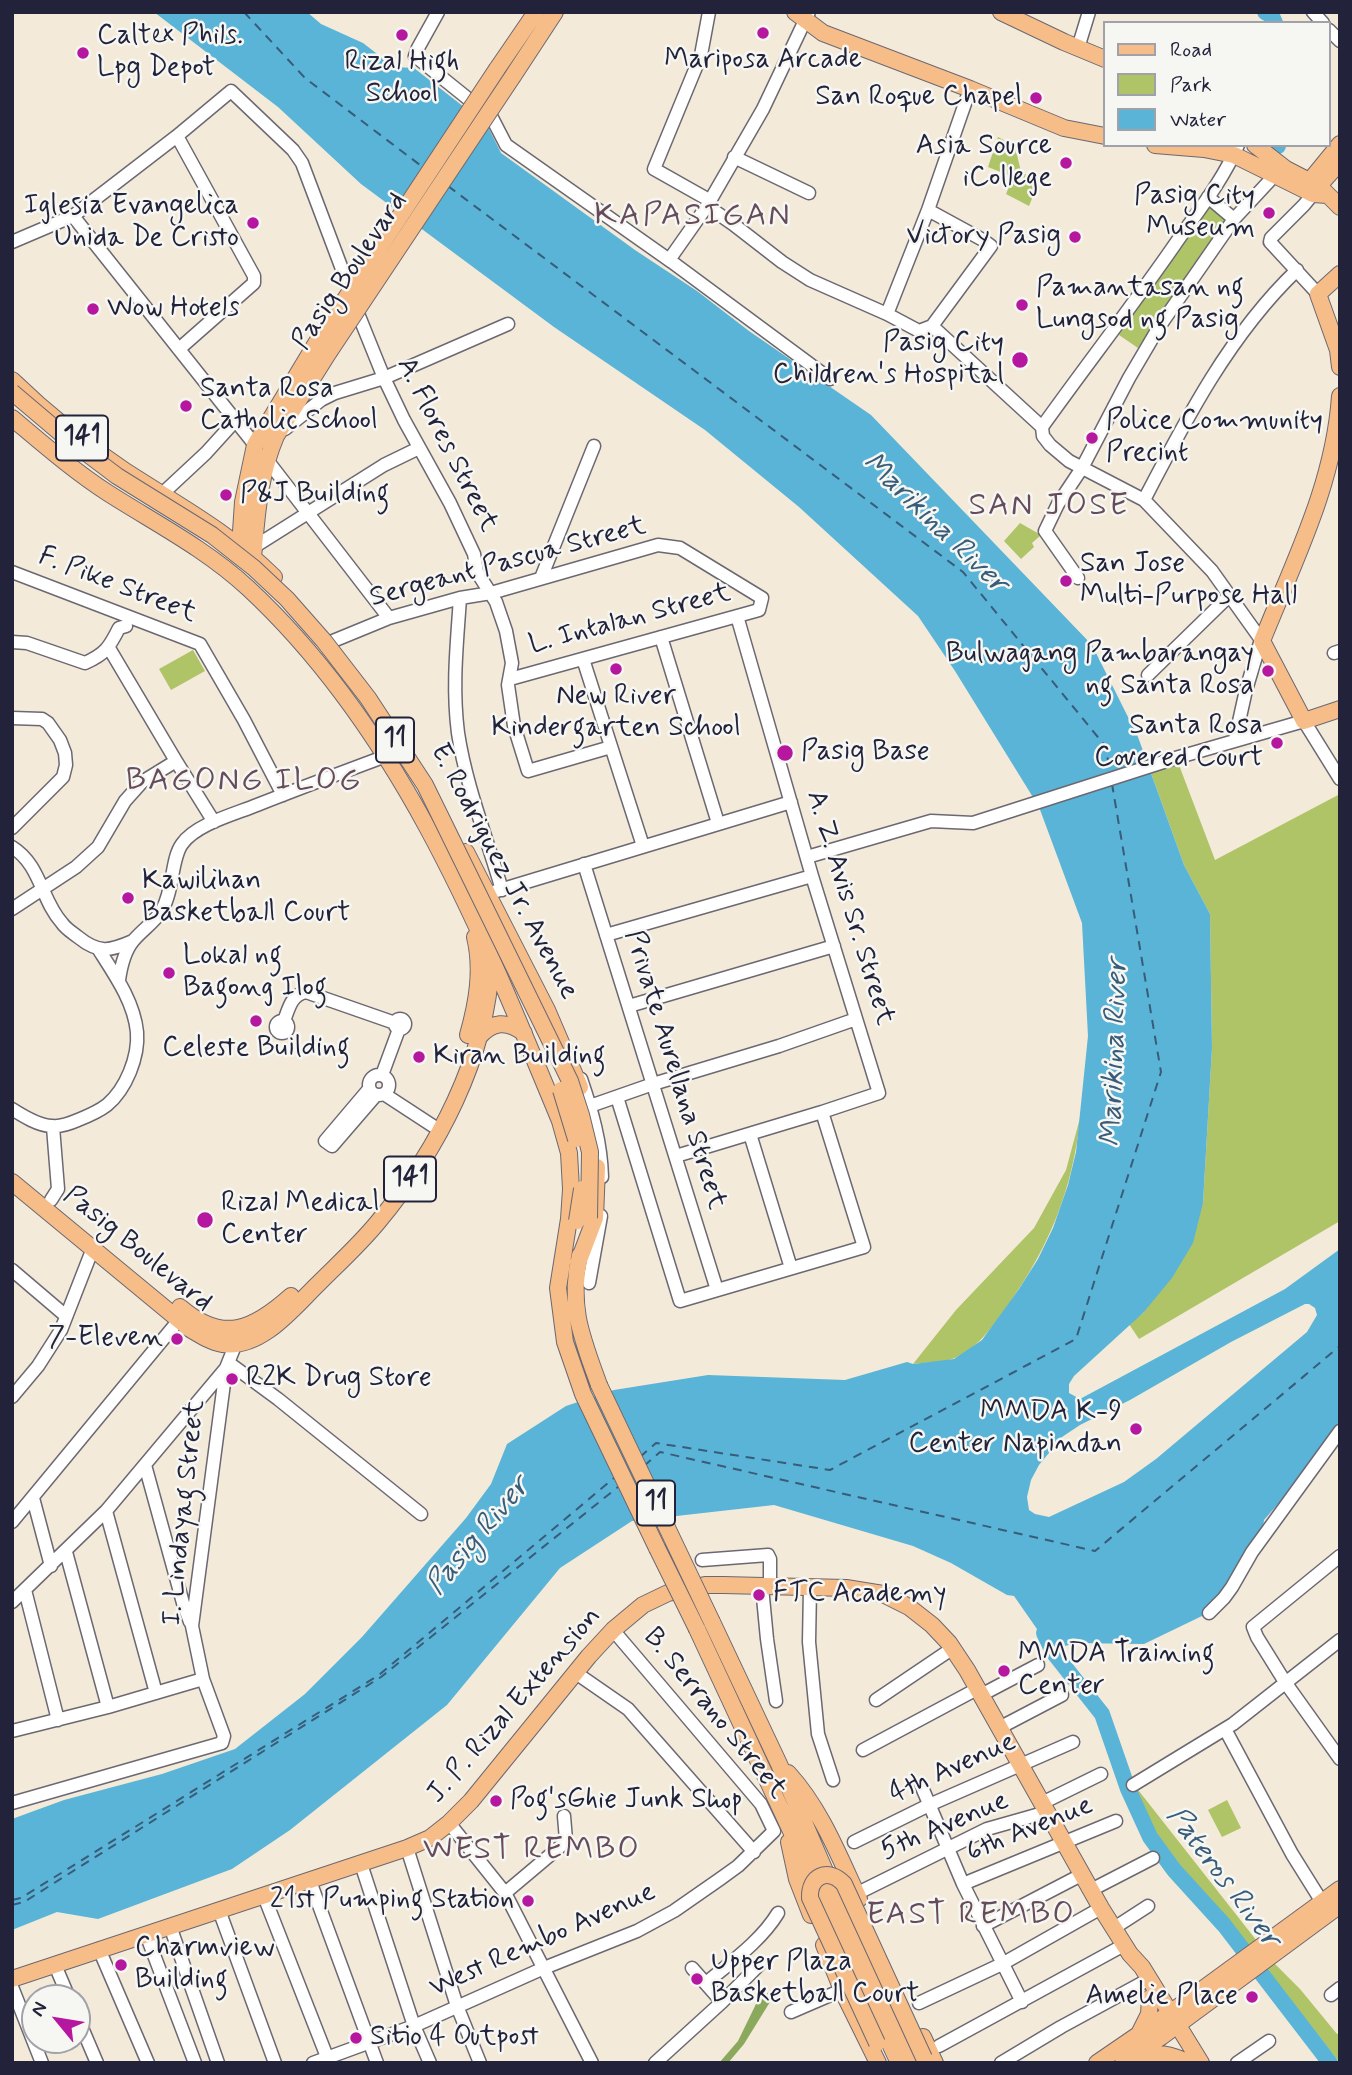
<!DOCTYPE html>
<html>
<head>
<meta charset="utf-8">
<style>
	body { margin:0 }
	#map { position:relative; width:1352px; height:2075px; overflow:hidden; background:#f3ead9; font-family:Mynerve,sans-serif }
	canvas { display:block }
	.frame { position:absolute; inset:0; border:14px solid #22223b; pointer-events:none }
	.legend { position:absolute; left:1103px; top:21px; width:228px; height:126px; box-sizing:border-box; background:#f6f6f2; border:2px solid #a1a1a9; margin:0; padding:9px 12px; list-style:none; font-size:21px; color:#22223b }
	.legend li { display:flex; align-items:center; gap:14px; height:35px }
	.legend b { width:35px; border:2px solid #a1a1a9 }
	.north { position:absolute; left:21px; top:1984px; width:70px; height:70px; box-sizing:border-box; background:#f6f6f2; border:2px solid #a1a1a9; border-radius:50%; rotate:300deg; font-size:19px; font-weight:700; line-height:28px; text-align:center; color:#22223b }
	.north::after { content:''; display:block; margin:auto; width:24px; height:32px; background:#b5179e; clip-path:polygon(50% 0,100% 100%,50% 72%,0 100%) }
</style>
</head>
<body>
<div id="map">
<canvas width="1352" height="2075"></canvas>
<div class="frame"></div>
<ul class="legend">
<li><b style="height:9px;background:#f7bd88"></b>Road</li>
<li><b style="height:19px;background:#afc367"></b>Park</li>
<li><b style="height:19px;background:#59b4d7"></b>Water</li>
</ul>
<div class="north">N</div>
</div>
<script>
const ctx = document.querySelector('canvas').getContext('2d');
ctx.lineJoin = 'round';
function fillPath(path, color) { ctx.fillStyle = color; ctx.fill(path, 'evenodd'); }
function trace(path, color, width, dash) { ctx.strokeStyle = color; ctx.lineWidth = width; ctx.lineCap = dash ? 'butt' : 'round'; ctx.setLineDash(dash || []); ctx.stroke(path); }
function write(font, color, halo, rows, align = 'center') {
  ctx.font = font + ' Mynerve,sans-serif'; ctx.lineWidth = 5; ctx.setLineDash([]); ctx.textBaseline = 'middle'; ctx.strokeStyle = halo; ctx.fillStyle = color; for (const [text, x, y, turn = 0] of rows) {
    ctx.save(); ctx.translate(x, y); ctx.rotate((+turn || 0) * Math.PI / 180); ctx.textAlign = isNaN(turn) ? turn : align; if (halo) ctx.strokeText(text, 0, 0); ctx.fillText(text, 0, 0); ctx.restore();
  }
}
fillPath(new Path2D(`
	M998,137l17,9 6,26 18,9 -10,25 -23,-12 7,-17 -25,-10z
	M1209,206l5,1 12,8 1,7 -89,126 -19,-13z
	M1020,523l21,12 -9,8 2,4 -13,12 -17,-18z
	M193,650l12,21 -34,19 -12,-21z
	M1179,765l36,95 125,-66v427l-201,118 -10,-15 14,-11 60,-110 9,-155 -2,-134 -26,-49 -33,-92z
	M1080,1118c-7,71 -31,129 -72,187 -15,21 -29,42 -53,53 -11,5 -30,4 -42,6l43,-54 78,-82 32,-58z
	M1135,1786l140,178 25,25 37,45 3,-1v30l-108,-138 -53,-61 -22,-30 -25,-46z
	M1227,1800l14,28 -19,9 -14,-27z`), '#afc367');
fillPath(new Path2D(`
	M774,1987l4,2 -34,55 -16,19h-9l19,-22 18,-37z`), '#8ba95c');
fillPath(new Path2D(`
	M154,12h153l14,12 42,19 31,24 20,1 73,57 14,28 134,97 62,41 52,40 122,84 221,230 46,92 46,128 26,49 2,134 -9,155 -10,40 -21,35 -29,35 -69,63 -5,8v9l11,6 205,-110 55,-40v179l-23,31 -53,61 -2,16 -38,59 -13,9 -9,12 -58,28 -70,-1 -20,7 -1,2 -39,-56 -7,-1 -56,-32 -38,-17 -139,-41 -142,16 -72,47 -113,137 -157,125 -58,39 -134,50 -41,-7 -45,18v-111l52,-19 98,-26 73,-25 70,-55 57,-57 104,-119 25,-34 16,-40 59,-38 48,-16 94,-15 137,5 62,-18 6,2 41,-5 28,-19 37,-51 19,-30 15,-31 15,-43 8,-33 12,-116 -6,-113 -43,-116 -84,-136 -37,-55 -119,-109 -94,-77 -151,-103 -193,-143 -83,-77zM1305,1304h4l6,4 2,7 -10,17 -151,127 -32,23 -75,35 -14,-3 -6,-4 -2,-13 4,-17 8,-15 23,-28 18,-12 50,-25 101,-58z`), '#59b4d7');
trace(new Path2D(`
	M1265,12l7,4 3,7
	M1278,146v-1
	M1044,1633l9,19 49,62 26,75 22,48 24,33 50,55 106,138`), '#59b4d7', 16);
trace(new Path2D(`
	M244,12l61,66 119,90
	M448,186l515,386 143,175 4,28
	M640,1457l16,-14 174,27 246,-131 85,-267 -49,-288
	M644,1466l16,-14 435,99 245,-205
	M12,1900l9,-2 358,-223 235,-197
	M12,1905l12,-3 357,-225 237,-190`), '#385c79', 2, [9, 7]);
const minor = new Path2D(`
	M438,12l-20,36 -3,8 77,62 14,27 166,117 158,117
	M1313,12l10,11
	M1329,30l11,11
	M1078,48l11,-36
	M177,136l77,140v7l-75,66
	M734,157l75,36
	M1313,194l-9,11 -33,33 -1,4 48,52
	M1208,197l26,22
	M709,200l-55,-31 47,-114 8,-43
	M707,206l26,18 49,38 28,18 77,34 32,17 13,-5 59,-80 -8,-6 -55,-30
	M73,216l182,229
	M12,242l61,-26 104,-80 54,-45 62,59 9,13 46,122
	M669,260l38,-54 56,-97 46,-97
	M887,314l41,-104 42,-121
	M359,316l25,62 20,42 46,83 24,51 3,18 19,30 10,29 6,32 -4,22 6,41 14,45 83,-24
	M932,326l110,101
	M1042,427c45,-63 92,-123 136,-187 21,-30 45,-60 60,-95
	M1042,427l1,9 7,9 19,16 75,39 68,71 50,70
	M285,429l36,-29 14,-7 49,-15 124,-54
	M267,460l122,158
	M162,494l44,-41 29,-32
	M1144,500c42,-81 86,-166 153,-230
	M254,547l130,-82 35,-17
	M12,572l188,72 44,76 39,75
	M541,578l53,-132
	M1078,578l-33,-47 13,-27 24,-36 47,-90 30,-51 75,-108 40,-43
	M460,598c-3,45 -8,89 -2,135 8,53 29,105 44,157
	M661,637l57,186
	M333,641l56,-23 71,-20 31,-5 167,-48 22,3 82,50 -3,12 -249,69
	M12,642l15,1 58,20c20,-9 24,-15 34,-35l7,-2
	M109,648l67,113 38,61
	M1334,653l6,-2
	M583,659l60,187
	M1148,675l81,-79
	M12,718l30,1 6,4 12,17 5,13 1,12 -3,12 -51,51
	M1236,735l10,-45 14,-47
	M12,847c29,18 29,53 50,76 4,6 11,10 16,14 21,17 32,14 55,4
	M807,857l124,-36 42,2 206,-66 125,-36 36,58
	M584,864l133,426
	M480,896l311,-94
	M12,909l64,-42 22,-20 27,-46 17,-19 34,-21
	M606,935l206,-59
	M119,980c2,-14 5,-28 14,-39 9,-11 22,-19 29,-31 12,-21 9,-51 20,-66 14,-20 53,-30 75,-39 43,-17 86,-33 129,-49
	M629,1006l205,-60
	M395 1024a5 5 0 1 1 10 0a5 5 0 1 1-10 0Z
	M284,1021c5,-13 7,-26 22,-29l89,31
	M276 1027a6 6 0 1 1 12 0a6 6 0 1 1-12 0Z
	M369 1085a10 10 0 1 1 20 0a10 10 0 1 1-20 0Z
	M382,1075l17,-46
	M581,1079c11,32 20,63 21,98
	M369,1089l-44,52 7,5 44,-51
	M384,1094l49,32
	M617,1097l63,204 184,-54 -42,-135
	M590,1106l63,-22 126,-38 77,-27
	M12,1109c11,7 27,17 40,17 8,1 19,-3 26,-6 10,-4 20,-8 29,-15 19,-16 32,-48 30,-73 -3,-30 -22,-57 -38,-82
	M750,1134l41,134
	M676,1156l146,-44 57,-19 -67,-217 -75,-260
	M51,1200l7,-11 -5,-62
	M12,1270l54,46
	M589,1283l12,-67
	M229,1363l49,36 143,115
	M12,1397l26,-31 23,-36 32,-82
	M145,1465l38,138 7,19
	M33,1498l18,68
	M106,1511l50,182
	M12,1522l167,-202
	M66,1552l42,155
	M1340,1556l-87,71 4,10 28,45 55,77
	M702,1560l66,-5 2,4v28
	M762,1587l5,52 9,62
	M810,1588l-1,54 9,92 15,46
	M25,1590l33,130
	M12,1602l94,-91 120,-143 12,-30
	M1209,1613l15,-15 8,-11 20,-35 88,-121
	M576,1673l52,36 126,143
	M981,1695l57,-30
	M876,1700l77,-52
	M999,1728l63,-33
	M1225,1729l67,125 30,48
	M12,1731l96,-24 95,-28
	M863,1750l114,-61
	M921,1785l42,99 59,118
	M1133,1785l100,-61 107,-84
	M12,1803l210,-60 2,-7 -21,-57 -11,-53 34,-258
	M1042,1803l59,-29
	M449,1823l56,70 87,170
	M854,1842l75,-37 144,-63
	M407,1848l50,158 23,57
	M361,1864l53,162 16,37
	M310,1881l67,182
	M963,1884l153,-63
	M864,1890l123,-61 60,-17
	M1091,1890l62,-32
	M505,1893l57,-48 4,-5 -2,-24
	M264,1896l65,166
	M219,1910l56,153
	M170,1926l48,137
	M983,1926l100,-52
	M1114,1928l34,-22
	M146,1934l49,129
	M99,1949l49,114
	M55,1965l14,33
	M692,1968l30,34
	M706,1983c25,-21 55,-42 72,-70
	M12,1987l30,76
	M1331,1995l9,-7
	M919,2003l83,-39 99,-56
	M791,2012l51,-22
	M77,2016l20,47
	M939,2046l185,-101
	M313,2063l101,-37 130,-58 93,-37 37,-20 46,-32 18,-13 36,-35 -13,-27 -148,-174
	M655,2063l67,-61 38,-38
	M1001,2063l60,-36 81,-44
	M1237,2063l32,-22`);
const major = new Path2D(`
	M795,12l28,21 147,56 94,39 41,8
	M1001,12l63,30 41,17
	M497,69l39,-57
	M513,76l42,-64
	M1155,145l49,4 30,6 79,39 14,1
	M1255,145l31,24 33,17 21,21
	M1304,188l36,-44
	M1316,189l24,-27
	M1340,274l-22,20 20,56 2,17
	M12,380c34,33 74,65 113,91 51,33 105,62 149,106
	M1340,396c-6,88 -46,165 -78,245l42,80 36,-12
	M12,418c31,26 62,53 96,75 47,30 98,56 140,95 154,143 233,342 312,533l9,32 2,36 -2,30 -11,69 7,54 18,52 74,154
	M237,552l3,-6 3,-44 12,-57 62,-103
	M249,562l4,-5 1,-10c3,-39 7,-76 22,-111l53,-84
	M466,852l81,158 33,77
	M468,1035c9,-32 15,-65 7,-98
	M478,1038c14,-17 29,-18 46,-5
	M12,1182l178,147c10,6 21,13 33,15 39,5 71,-37 96,-61 20,-20 41,-39 59,-61 59,-71 109,-165 113,-259
	M580,1255c-12,51 2,83 19,130
	M578,1263l17,-45 2,-51
	M180,1307c43,37 73,23 111,-11
	M712,1622l67,142 64,149 69,150
	M697,1629l202,434
	M788,1773c33,36 51,83 71,126
	M789,1842l8,37 14,36
	M824,1945l18,45 36,73
	M12,1979l395,-131 23,-10 19,-15 22,-22 118,-145 24,-26 30,-25 25,-12 37,-8h18l123,3 37,6 26,13 23,18 17,18 18,27 134,238 29,46 12,13 59,96
	M1140,2032l9,-18 1,-16
	M923,2037l12,26
	M1137,2057c20,-6 34,-3 52,6
	M1097,2063l73,-50 170,-124
	M1123,2063l38,-26 179,-132`);
trace(minor, '#6b6872', 15);
trace(major, '#6b6872', 18);
trace(minor, '#fff', 12);
trace(major, '#f7bd88', 16);
const majorBridge = new Path2D(`
	M317,342l180,-273
	M329,352l184,-276
	M12,392l52,44 53,40 95,59 42,33 33,31 37,42 44,57 57,87 145,296 11,34 9,37 -1,66
	M561,1090l15,49
	M577,1221l5,-32
	M599,1385l113,237
	M657,1548l40,81
	M877,2043l-67,-145c-1,-22 18,-31 34,-14l80,174`);
trace(majorBridge, '#6b6872', 18, []);
trace(majorBridge, '#f7bd88', 16);
for (const [x, y, r, color] of [
	[763,33,7,"#b5179e"],
	[402,35,7,"#b5179e"],
	[83,53,7,"#b5179e"],
	[1036,98,7,"#b5179e"],
	[1066,163,7,"#b5179e"],
	[1269,213,7,"#b5179e"],
	[253,223,7,"#b5179e"],
	[1075,237,7,"#b5179e"],
	[1022,305,7,"#b5179e"],
	[93,309,7,"#b5179e"],
	[1020,360,9,"#b5179e"],
	[186,406,7,"#b5179e"],
	[1092,438,7,"#b5179e"],
	[226,495,7,"#b5179e"],
	[1066,581,7,"#b5179e"],
	[616,669,7,"#b5179e"],
	[1268,671,7,"#b5179e"],
	[1277,743,7,"#b5179e"],
	[785,753,9,"#b5179e"],
	[128,898,7,"#b5179e"],
	[169,973,7,"#b5179e"],
	[256,1021,7,"#b5179e"],
	[419,1057,7,"#b5179e"],
	[205,1220,9,"#b5179e"],
	[177,1339,7,"#b5179e"],
	[232,1379,7,"#b5179e"],
	[1136,1429,7,"#b5179e"],
	[759,1595,7,"#b5179e"],
	[1004,1671,7,"#b5179e"],
	[496,1801,7,"#b5179e"],
	[528,1901,7,"#b5179e"],
	[121,1965,7,"#b5179e"],
	[697,1979,7,"#b5179e"],
	[1252,1997,7,"#b5179e"],
	[356,2038,7,"#b5179e"]
]) { const dot = new Path2D(); dot.arc(x, y, r, 0, 2 * Math.PI); ctx.fillStyle = color; ctx.fill(dot); trace(dot, '#f6f6f2', 2.5); }
for (const [x, y, w] of [
	[82,438,52],
	[395,740,38],
	[410,1179,52],
	[656,1503,38]
]) { const box = new Path2D(); box.roundRect(x - w / 2, y - 22.5, w, 45, 5); ctx.fillStyle = '#f6f6f2'; ctx.fill(box); trace(box, '#22223b', 2); }
write('bold 26px', '#22223b', null, [
	["141",82,438],
	["11",395,740],
	["141",410,1179],
	["11",656,1503]
]);
write('28px', '#22223b', '#f6f6f2', [
	["Caltex Phils.",97,37],
	["Lpg Depot",97,69],
	["Mariposa Arcade",763,61,"center"],
	["Rizal High",402,63,"center"],
	["School",402,95,"center"],
	["San Roque Chapel",1022,98,"right"],
	["Asia Source",1052,147,"right"],
	["iCollege",1052,179,"right"],
	["Pasig City",1255,197,"right"],
	["Museum",1255,229,"right"],
	["Iglesia Evangelica",239,207,"right"],
	["Unida De Cristo",239,239,"right"],
	["Victory Pasig",1061,237,"right"],
	["Pamantasan ng",1036,289],
	["Lungsod ng Pasig",1036,321],
	["Wow Hotels",107,309],
	["Pasig City",1004,344,"right"],
	["Children's Hospital",1004,376,"right"],
	["Santa Rosa",200,390],
	["Catholic School",200,422],
	["Police Community",1106,422],
	["Precint",1106,454],
	["P&J Building",240,495],
	["San Jose",1080,565],
	["Multi-Purpose Hall",1080,597],
	["Bulwagang Pambarangay",1254,655,"right"],
	["ng Santa Rosa",1254,687,"right"],
	["New River",616,697,"center"],
	["Kindergarten School",616,729,"center"],
	["Santa Rosa",1263,727,"right"],
	["Covered Court",1263,759,"right"],
	["Pasig Base",801,753],
	["Kawilihan",142,882],
	["Basketball Court",142,914],
	["Lokal ng",183,957],
	["Bagong Ilog",183,989],
	["Celeste Building",256,1049,"center"],
	["Kiran Building",433,1057],
	["Rizal Medical",221,1204],
	["Center",221,1236],
	["7-Eleven",163,1339,"right"],
	["R2K Drug Store",246,1379],
	["MMDA K-9",1122,1413,"right"],
	["Center Napindan",1122,1445,"right"],
	["FTC Academy",773,1595],
	["MMDA Training",1018,1655],
	["Center",1018,1687],
	["Pog'sGhie Junk Shop",510,1801],
	["21st Pumping Station",514,1901,"right"],
	["Charmview",135,1949],
	["Building",135,1981],
	["Upper Plaza",711,1963],
	["Basketball Court",711,1995],
	["Amelie Place",1238,1997,"right"],
	["Sitio 4 Outpost",370,2038]
], 'left');
write('28px', '#22223b', '#f6f6f2', [
	["Pasig Boulevard",351,272,-56],
	["A. Flores Street",446,445,63],
	["Sergeant Pascua Street",508,563,-15],
	["F. Pike Street",117,586,21],
	["L. Intalan Street",630,620,-15],
	["E. Rodriguez Jr. Avenue",503,872,62],
	["A. Z. Avis Sr. Street",849,908,73],
	["Private Aurellana Street",674,1070,73],
	["Pasig Boulevard",137,1250,39],
	["I. Lindayag Street",185,1513,-84],
	["J. P. Rizal Extension",515,1706,-49],
	["B. Serrano Street",714,1714,51],
	["4th Avenue",953,1769,-24],
	["5th Avenue",945,1827,-23],
	["6th Avenue",1030,1830,-22],
	["West Rembo Avenue",543,1941,-24]
]);
write('italic 30px', '#385c79', '#f6f6f2', [
	["Marikina River",934,524,44],
	["Marikina River",1116,1053,-88],
	["Pasig River",479,1537,-50],
	["Pateros River",1222,1878,53]
]);
ctx.letterSpacing = '2px';
write('32px', '#664c5a', '#f6f6f2', [
	["KAPASIGAN",693,217],
	["SAN JOSE",1049,507],
	["BAGONG ILOG",244,782],
	["WEST REMBO",532,1851],
	["EAST REMBO",971,1916]
]);
ctx.letterSpacing = '0px';
</script>
</body>
</html>
